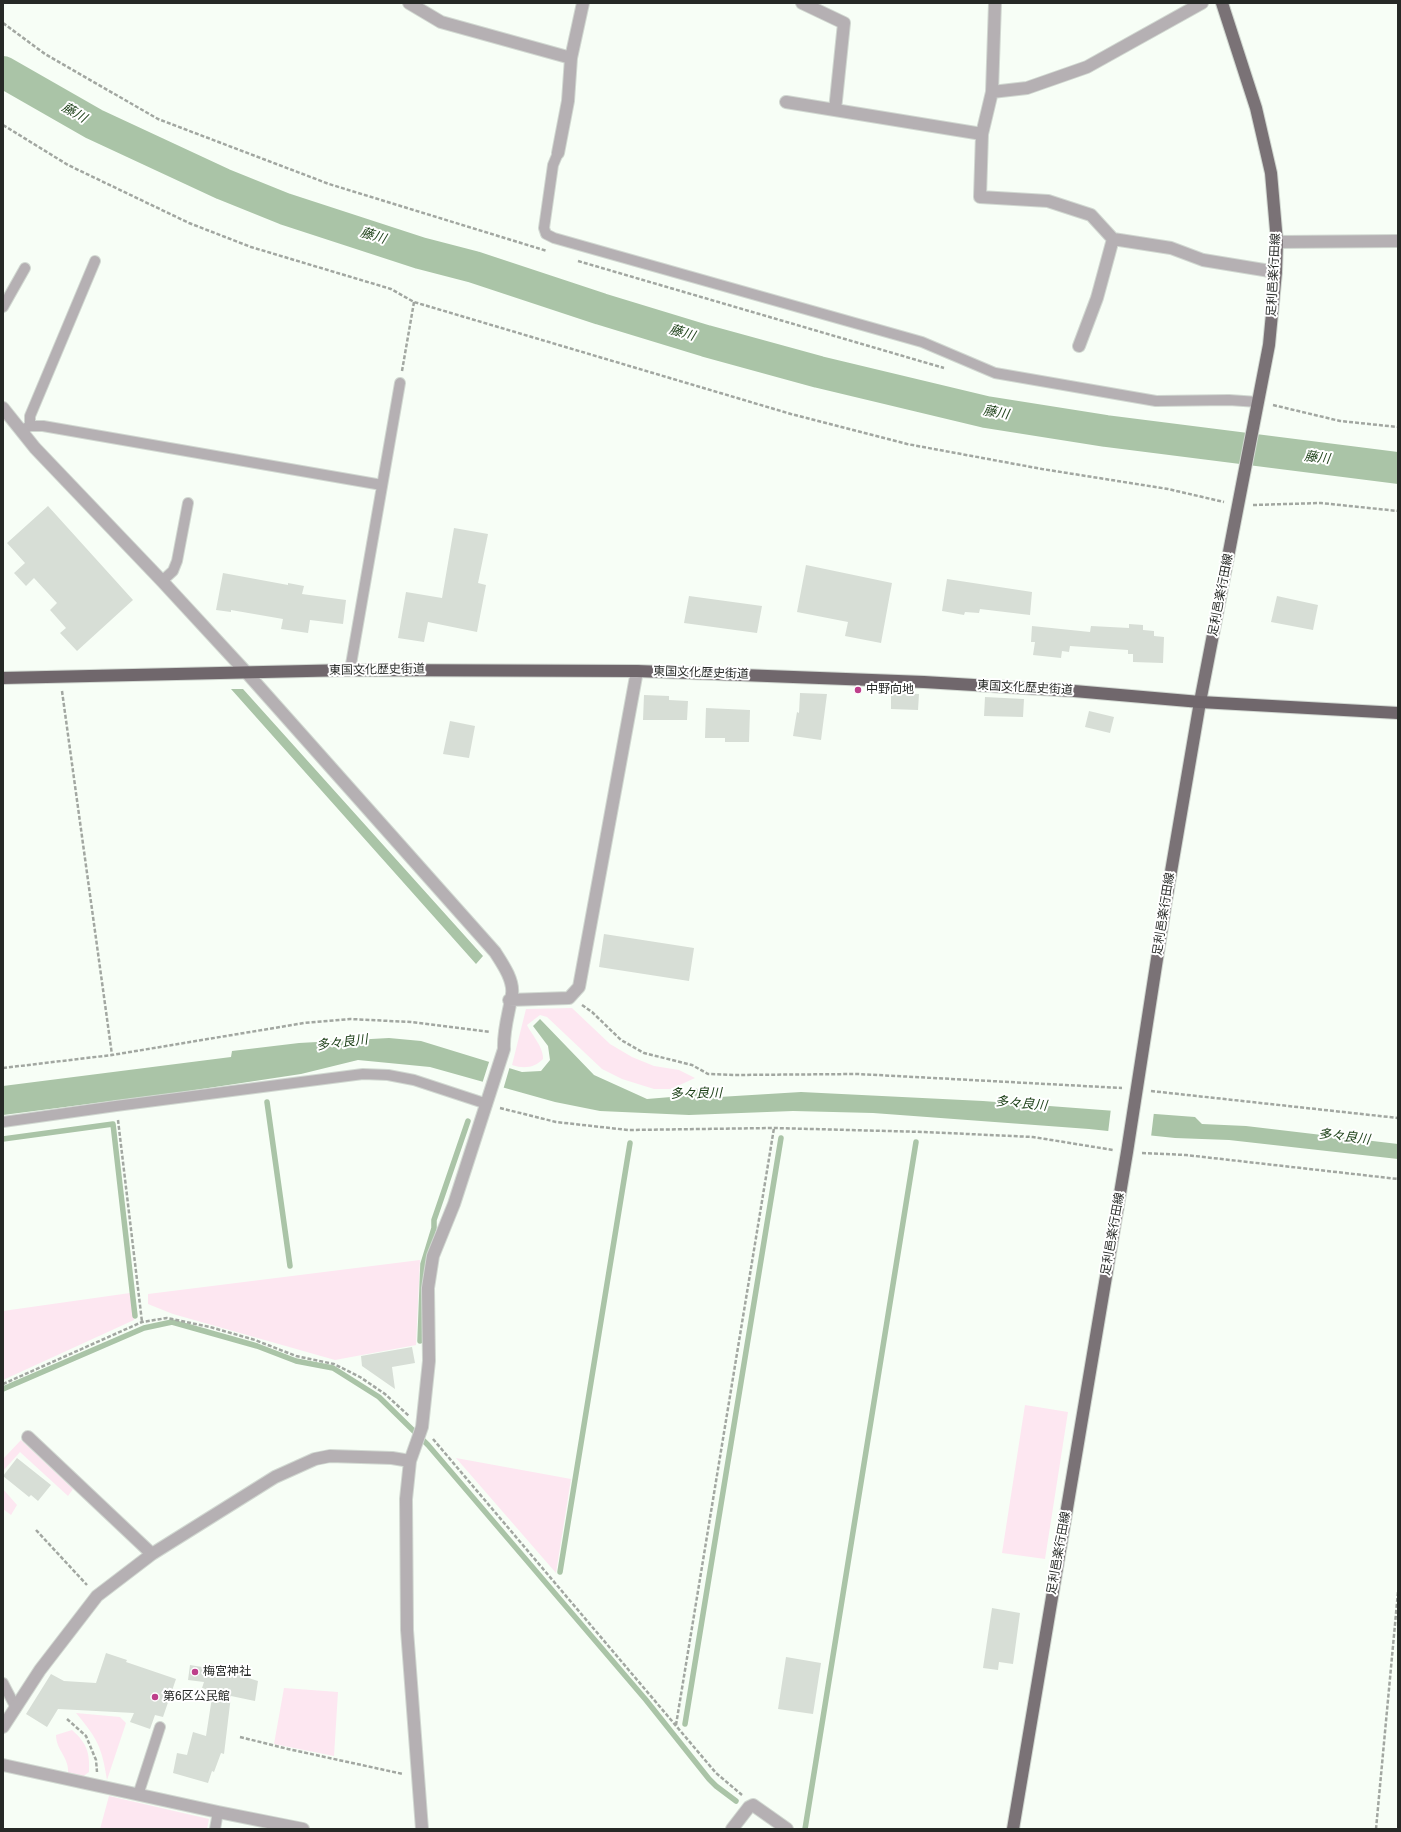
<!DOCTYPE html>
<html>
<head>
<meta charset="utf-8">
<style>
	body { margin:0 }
	#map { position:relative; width:1401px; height:1832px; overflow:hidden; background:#f7fef6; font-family:Helvetica,sans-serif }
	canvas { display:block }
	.frame { position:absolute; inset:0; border:4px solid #262926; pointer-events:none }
</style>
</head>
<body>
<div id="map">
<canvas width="1401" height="1832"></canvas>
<div class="frame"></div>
</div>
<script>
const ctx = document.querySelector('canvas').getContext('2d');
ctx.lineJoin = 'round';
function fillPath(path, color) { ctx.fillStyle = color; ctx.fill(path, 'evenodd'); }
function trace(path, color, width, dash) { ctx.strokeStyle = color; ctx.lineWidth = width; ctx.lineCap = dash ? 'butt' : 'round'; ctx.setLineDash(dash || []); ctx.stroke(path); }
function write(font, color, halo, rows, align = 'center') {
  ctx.font = font + ' Helvetica,"Noto Sans JP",sans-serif'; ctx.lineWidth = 4; ctx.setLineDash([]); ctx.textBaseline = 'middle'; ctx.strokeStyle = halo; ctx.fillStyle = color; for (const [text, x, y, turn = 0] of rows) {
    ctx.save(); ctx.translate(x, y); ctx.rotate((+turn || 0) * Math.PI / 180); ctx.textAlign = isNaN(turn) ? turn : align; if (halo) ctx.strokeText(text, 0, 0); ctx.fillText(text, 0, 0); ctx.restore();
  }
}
fillPath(new Path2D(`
	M572,1008l38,36 22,13 22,9 25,4 16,8 -24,11h-17l-32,-10 -20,-10 -55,-52 -7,-2 -13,10c5,10 17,23 16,34 -9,9 -19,10 -31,6l14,-56z
	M420,1260l-4,85 -81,15 -162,-46 -25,-10v-10z
	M130,1293l4,27 -131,60v-69z
	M1025,1405l43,7 -23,147 -43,-6z
	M21,1440l52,49 -5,7 -48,-44 -17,19v-12z
	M456,1458l115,21 -15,94z
	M3,1489l14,16 -6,10 -8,-6z
	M284,1688l54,4 -4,64 -60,-12z
	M76,1713l44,4 6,6 -19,57c-5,-33 -10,-42 -31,-67z
	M72,1730c15,13 18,23 17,42l-8,6 -13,-3c2,-18 -12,-24 -12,-40z
	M109,1796l100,23 -2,10h-107z`), '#fde7f1');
fillPath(new Path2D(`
	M231,689h12l240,267 -7,8z
	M540,1019l54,56 53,24 24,-2 25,-9 10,7 13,2 82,-5 182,9 212,16 7,7 44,2 152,18v15l-169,-19 -54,-2 -86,-9 -216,-16 -80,-2 -104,4 -89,-4 -45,-9 -125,-35 -72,-7 -57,14 -119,18 -179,23v-29l228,-29 1,-6 67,-8 90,-5 32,3 101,31 19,-1 9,-11 -2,-14 -15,-20z`), '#aac4a7');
fillPath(new Path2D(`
	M490,1059l20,7 -7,24 -21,-6z
	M1111,1108l43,4 -3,25 -43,-4z`), '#f7fef6');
trace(new Path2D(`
	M267,1102l23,164
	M3,1139l110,-15 22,192
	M420,1341l3,-77 11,-36v-8l34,-99
	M3,1389l141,-61 28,-6 85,24 39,15 37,7 46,29 49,48 218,255 63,79 7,7 20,15
	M560,1572l70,-429
	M685,1724l96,-586
	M805,1829l111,-687`), '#aac4a7', 5.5);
trace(new Path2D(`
	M3,72l91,52 129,60 62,25 135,44 54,14 127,42 105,32 113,31 167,40 120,19 292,37`), '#aac4a7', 32);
fillPath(new Path2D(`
	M48,506l85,94 -56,51 -17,-18 6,-5 -16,-18 7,-7 -23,-25 -8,8 -12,-13 11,-10 -18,-20z
	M454,528l34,6 -10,49 8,2 -9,47 -49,-10 -4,20 -26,-4 8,-46 36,6z
	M806,565l86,18 -11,60 -36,-7 3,-14 -51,-10z
	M223,573l65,12v-2l16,3 -2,8 44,6 -3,24 -33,-4 -2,13 -27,-4 2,-10 -52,-9v2l-15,-2z
	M947,579l85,13 -2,23 -50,-6 -1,4 -14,-1 -1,3 -22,-4z
	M689,596l73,10 -5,27 -73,-10z
	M1277,596l41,9 -5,25 -42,-8z
	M1129,624l14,1v5l11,1v5l10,1 -1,26 -30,-1v-8h-5v-4l-58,-4 -1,6 -7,-1 -1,7 -28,-3 2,-13h-4l1,-16 58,6 1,-6 38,2z
	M800,693l27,1 -6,46 -28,-4 4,-24 2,1z
	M891,693l28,1 -1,16 -27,-1z
	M644,695l25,1v4l19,1 -1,19h-44z
	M985,697l39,2 -1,18 -39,-1z
	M706,708l44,2 -1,32h-24v-4h-20z
	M1089,711l25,6 -4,16 -25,-6z
	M450,721l25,5 -6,32 -26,-4z
	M604,934l90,14 -5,33 -90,-14z
	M412,1347l3,16 -23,4 3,22 -33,-23 -1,-10z
	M17,1458l34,27 -13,16 -7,-6 -2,2 -26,-21z
	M992,1608l28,5 -7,51 -14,-2 -1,8 -15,-2z
	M106,1653l21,7 -1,2 50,17 -13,38 -8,-2 -5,14 -20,-7 4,-9 -76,-4 -11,18 -21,-13 25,-40 13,7 32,2z
	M786,1657l35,6 -8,51 -35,-5z
	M209,1663l15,4 -1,3 35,11 -3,20 -24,-5 -7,58 -3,-1 -7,19 -2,-1 -4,12 -35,-10 4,-20 10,2 6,-23 13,4 7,-45 -11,-3 2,-6 -16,-2 2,-15 18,3z`), '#d7ded6');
const service = new Path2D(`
	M558,153l-5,12 -9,63 2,6 8,4 368,104 73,31 161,28 73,-1 29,2
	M3,307l22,-39
	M30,426v-10l65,-155
	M22,430l8,-4h13l339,59
	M162,581l11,-10 4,-10 11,-58
	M350,670l50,-287
	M3,1122l113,-16 247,-32 25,1 26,5 73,24
	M3,1683l13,25
	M138,1795l22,-68
	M215,1829l3,-17`);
const minor = new Path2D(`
	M409,3l32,19 130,36
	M802,3l42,20 -9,87
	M995,3l-3,89 -10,42 -2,63 68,4 43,14 22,24 58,9 32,12 73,12
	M992,92l35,-4 60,-21 115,-64
	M786,102l196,32
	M558,153l10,-52 3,-43 12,-55
	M1277,242l121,-1
	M1079,346l18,-48 16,-59
	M3,408l32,40 127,133 84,91 249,280c7,11 19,28 17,42 -3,19 -9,36 -8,55l-50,155 -21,52 -5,32 1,73 -7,66 -12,34 -4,38 1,131 15,199
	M509,1000l60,-2 10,-11 58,-316
	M28,1437l124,117
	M3,1727l37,-57 57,-74 55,-42 123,-77 40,-18 15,-3 62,2 18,3
	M3,1765l215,47 85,17
	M732,1829l17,-22 4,-2 34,24`);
const primary = new Path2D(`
	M1013,1829l114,-677 39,-251 34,-199 69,-357 7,-73 1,-30 -6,-69 -15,-65 -34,-105`);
const trunk = new Path2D(`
	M3,678l347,-8 287,1 287,11 150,9 126,11 198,11`);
trace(service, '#d1d8d1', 12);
trace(minor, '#d1d8d1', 14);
trace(primary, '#d1d8d1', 14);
trace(trunk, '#d1d8d1', 14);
trace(new Path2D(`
	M3,23l42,31 113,65 171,65 218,67
	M3,125l65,40 121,58 62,24 140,42 23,13 377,112 116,30 135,25 126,20 56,13
	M578,261l366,107
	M402,371l12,-69
	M1273,405l67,16 58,6
	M1253,505l68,-2 77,8
	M62,691l50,364
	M582,1005l10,7 29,28 23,13 48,12 16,9 27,1 123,-1 264,14
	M3,1068l109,-13 192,-32 46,-4 61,3 79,10
	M1151,1091l247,27
	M500,1108l56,14 72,8 146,-2 151,4 108,5 80,13
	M118,1120l24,202
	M1142,1153l44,2 212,24
	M3,1384l139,-62 25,-4 43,9 45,13 41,16 38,8 26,13 25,17 24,22
	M433,1439l283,334 26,22
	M36,1530l51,55
	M67,1719l19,17 10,24 1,12
	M676,1725l98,-597
	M240,1737l48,12 115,25
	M1376,1829l22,-237`), '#a2a7a1', 2.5, [4, 2]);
trace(service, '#b5b0b3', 10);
trace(minor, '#b5b0b3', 12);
trace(primary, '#7a7276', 12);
trace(trunk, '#70676c', 12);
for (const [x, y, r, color] of [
	[858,690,4,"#be3f8b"],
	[195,1672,4,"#be3f8b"],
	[155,1697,4,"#be3f8b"]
]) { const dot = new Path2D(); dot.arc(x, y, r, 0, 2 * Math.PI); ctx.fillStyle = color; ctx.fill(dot); trace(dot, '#fff', 1.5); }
write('12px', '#262926', '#fff', [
	["足利邑楽行田線",1274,275,-87],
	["足利邑楽行田線",1221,595,-79],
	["東国文化歴史街道",377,670,-1],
	["東国文化歴史街道",701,673,2],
	["東国文化歴史街道",1025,688,3],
	["足利邑楽行田線",1164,914,-81],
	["足利邑楽行田線",1113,1234,-80],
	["足利邑楽行田線",1059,1553,-80]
]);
write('12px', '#262926', '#fff', [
	["中野向地",866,690],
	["梅宮神社",203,1672],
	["第6区公民館",163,1697]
], 'left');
write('italic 13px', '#1a3e15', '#fff', [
	["藤川",74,113,30],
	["藤川",373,236,17],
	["藤川",682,333,17],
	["藤川",996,413,10],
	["藤川",1317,458,7],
	["多々良川",342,1043,-7],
	["多々良川",696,1094,-1],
	["多々良川",1021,1104,5],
	["多々良川",1344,1137,7]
]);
</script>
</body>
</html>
